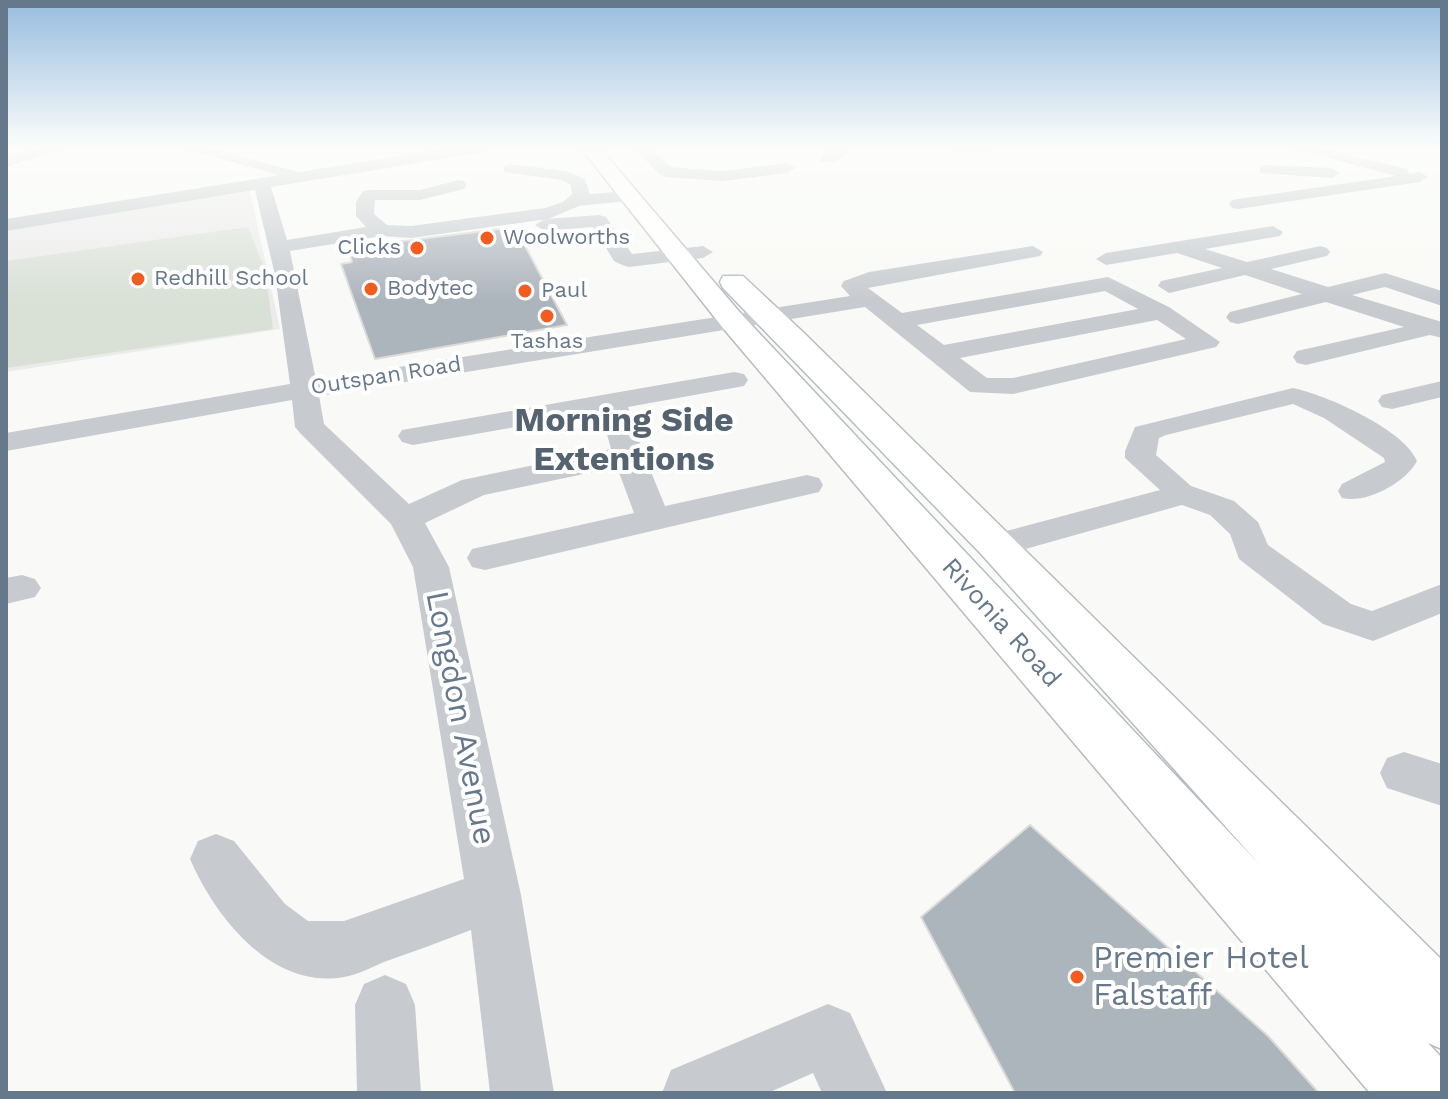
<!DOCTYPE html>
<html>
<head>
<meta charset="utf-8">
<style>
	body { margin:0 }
	#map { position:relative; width:1448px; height:1099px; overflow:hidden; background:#f9faf7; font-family:"Work Sans",sans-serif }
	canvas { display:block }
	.frame { position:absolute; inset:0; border:8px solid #66788b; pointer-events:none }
</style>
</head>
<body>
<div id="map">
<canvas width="1448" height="1099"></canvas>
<div class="frame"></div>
</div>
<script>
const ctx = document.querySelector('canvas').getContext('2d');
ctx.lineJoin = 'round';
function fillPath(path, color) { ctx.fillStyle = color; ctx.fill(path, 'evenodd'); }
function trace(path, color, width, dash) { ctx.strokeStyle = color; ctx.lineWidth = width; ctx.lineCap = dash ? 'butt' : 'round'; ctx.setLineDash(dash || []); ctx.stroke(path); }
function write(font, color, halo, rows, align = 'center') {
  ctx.font = font + ' "Work Sans",sans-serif'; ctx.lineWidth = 8; ctx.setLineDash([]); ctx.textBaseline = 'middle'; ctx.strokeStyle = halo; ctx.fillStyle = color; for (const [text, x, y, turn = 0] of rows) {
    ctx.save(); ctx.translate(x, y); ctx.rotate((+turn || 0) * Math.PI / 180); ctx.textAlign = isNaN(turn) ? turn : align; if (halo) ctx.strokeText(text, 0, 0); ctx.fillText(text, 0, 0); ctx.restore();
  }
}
fillPath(new Path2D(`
	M250,191l30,138 -274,43v-143z`), '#eaebea');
fillPath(new Path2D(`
	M248,227l17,43 8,59 -267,39v-107z`), '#d9e0d6');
const building = new Path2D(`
	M515,227l52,98 -192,34 -34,-95 11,-2 -4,-14z
	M1030,825l238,211 51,57h-304l-94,-176z`);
fillPath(building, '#acb4bc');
trace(building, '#dbdbd9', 2);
const major = new Path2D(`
	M580,147h19l144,169 517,549 -278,-310 -259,-267 -3,-6 3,-6h20l61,57 638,627v89l-14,-6 14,15v35h-72l-647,-765z`);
trace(major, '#b7bcc1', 3);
fillPath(new Path2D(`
	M44,147h26l-64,20v-10z
	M177,147h27l95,25 156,-25h37l-7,5 -214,35 16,53 79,-13 -10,-11v-14l7,-11 6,-1h51l38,-10 6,1 2,4 -2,4 -44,11h-45l-1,14 13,11 24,1 134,-18 18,-6 9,-8 -1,-9 -9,-5 -58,-8v-6l6,-2 56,7 19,8 5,15 37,-3 9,5 -9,5 -48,5 -31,13 -137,19 -29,-2 -92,15 26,129 534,-84 -9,-10 3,-5 25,-9 164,-26 10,6 -3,4 -172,32 34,25 206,-36 61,30 51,35 -4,5 -203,47 -43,-2 -105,-85 -546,89 5,28 85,80 53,-24 149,-31 -10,-37 -188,33 -11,-3 -4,-6 4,-6 332,-58 10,2 4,6 -4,6 -116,21 16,48 21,51 142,-31 12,3 4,7 -4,7 -334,78 -13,-3 -5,-9 5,-9 162,-36 -17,-46 -133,28 -59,28 24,44 72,328 33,198h-64l-19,-163c-29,11 -58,22 -87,32 -12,5 -27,13 -40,15 -72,13 -129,-60 -154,-118l8,-18 18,-7 18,7 51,63 23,17h36l120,-42 -51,-312 -22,-43 -91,-91 -5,-6 -3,-27 -286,51v-18l284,-49 -15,-109 -20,-85 -249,41v-12l274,-44zM1105,291l33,18 -194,36 -27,-20zM1157,320l29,19 -173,39h-26l-27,-20z
	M633,147h16l22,20 51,4 65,-8 8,5 -8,5 -65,8 -56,-4 -6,-2z
	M828,147h15l4,7 -14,8h-12v-6l9,-4z
	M957,147h34l-7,5 -26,1z
	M1288,147h28l92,22 1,5 11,-2 8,5 -8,5 -182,27 -6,-1 -3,-4 3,-4 6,-1 158,-23z
	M1266,165l66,3 8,5 -8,5 -72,-5v-6z
	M599,215l7,2 26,37 71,-8 10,6 -10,6 -74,9 -7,-2 -8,-4 -21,-34 -48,4 -10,-6 10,-6z
	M1273,226l10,6 -3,4 -75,13 42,13 73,-16 7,2 3,4 -3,4 -56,13 57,18 57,-14 57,18v15l-57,-19 -33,8 90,27v16l-12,-3 -124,30 -9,-2 -4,-6 4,-6 107,-24 -78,-25 -88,22 -8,-2 -4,-5 4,-5 72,-18 -57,-19 -76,18 -11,-7 3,-5 61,-13 -45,-15 -71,12 -10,-6 10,-6z
	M1442,381v16l-50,12 -10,-2 -4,-6 4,-6z
	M1293,388c33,7 111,41 124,73 -12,22 -50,43 -75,37l-4,-7 4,-7 43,-22 -1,-4 -60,-40 -31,-14 -127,31 -7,3 -3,17 35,31 43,15 24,21 10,23 83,59 21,7 70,-27v29l-69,28 -50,-17 -84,-65 -9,-25 -20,-19 -28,-10 -185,52 -13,-4 -5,-8 5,-8 176,-47 -35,-32v-7l10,-24z
	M22,575l13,4 6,9 -6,9 -29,7v-26z
	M1404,752l38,12v42l-55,-18 -7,-15 7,-15z
	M385,975l21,9 9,21 6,88h-64l-2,-88 9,-21z
	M828,1004l22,9 37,80h-65l-9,-20 -45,20h-106l9,-23z`), '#c7cbcf');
fillPath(major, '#fff');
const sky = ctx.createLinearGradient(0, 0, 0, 301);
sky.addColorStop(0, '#97bcde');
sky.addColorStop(0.49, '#fcfdfb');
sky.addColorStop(1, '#fcfdfb00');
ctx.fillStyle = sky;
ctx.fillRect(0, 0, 1448, 301);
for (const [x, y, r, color] of [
	[487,238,8,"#f25c1e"],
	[417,248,8,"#f25c1e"],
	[138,279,8,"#f25c1e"],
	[371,289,8,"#f25c1e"],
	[525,291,8,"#f25c1e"],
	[547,316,8,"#f25c1e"],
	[1077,977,8,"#f25c1e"]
]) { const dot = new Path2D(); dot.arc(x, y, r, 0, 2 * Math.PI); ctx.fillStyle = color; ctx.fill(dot); trace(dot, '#fff', 3); }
write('22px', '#66788b', '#fff', [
	["Woolworths",503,238],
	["Clicks",401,248,"right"],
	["Redhill School",154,279],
	["Bodytec",387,289],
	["Paul",541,291],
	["Tashas",547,342,"center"]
], 'left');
write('22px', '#66788b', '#fff', [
	["Outspan Road",386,376,-9]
]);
write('26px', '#66788b', '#fff', [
	["Rivonia Road",1001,623,48]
]);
write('32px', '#66788b', '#fff', [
	["Longdon Avenue",460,718,79]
]);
write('32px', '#66788b', '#fff', [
	["Premier Hotel",1093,959],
	["Falstaff",1093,996]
], 'left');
write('bold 34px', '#55626f', '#fff', [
	["Morning Side",624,421],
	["Extentions",624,460]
]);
</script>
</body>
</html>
